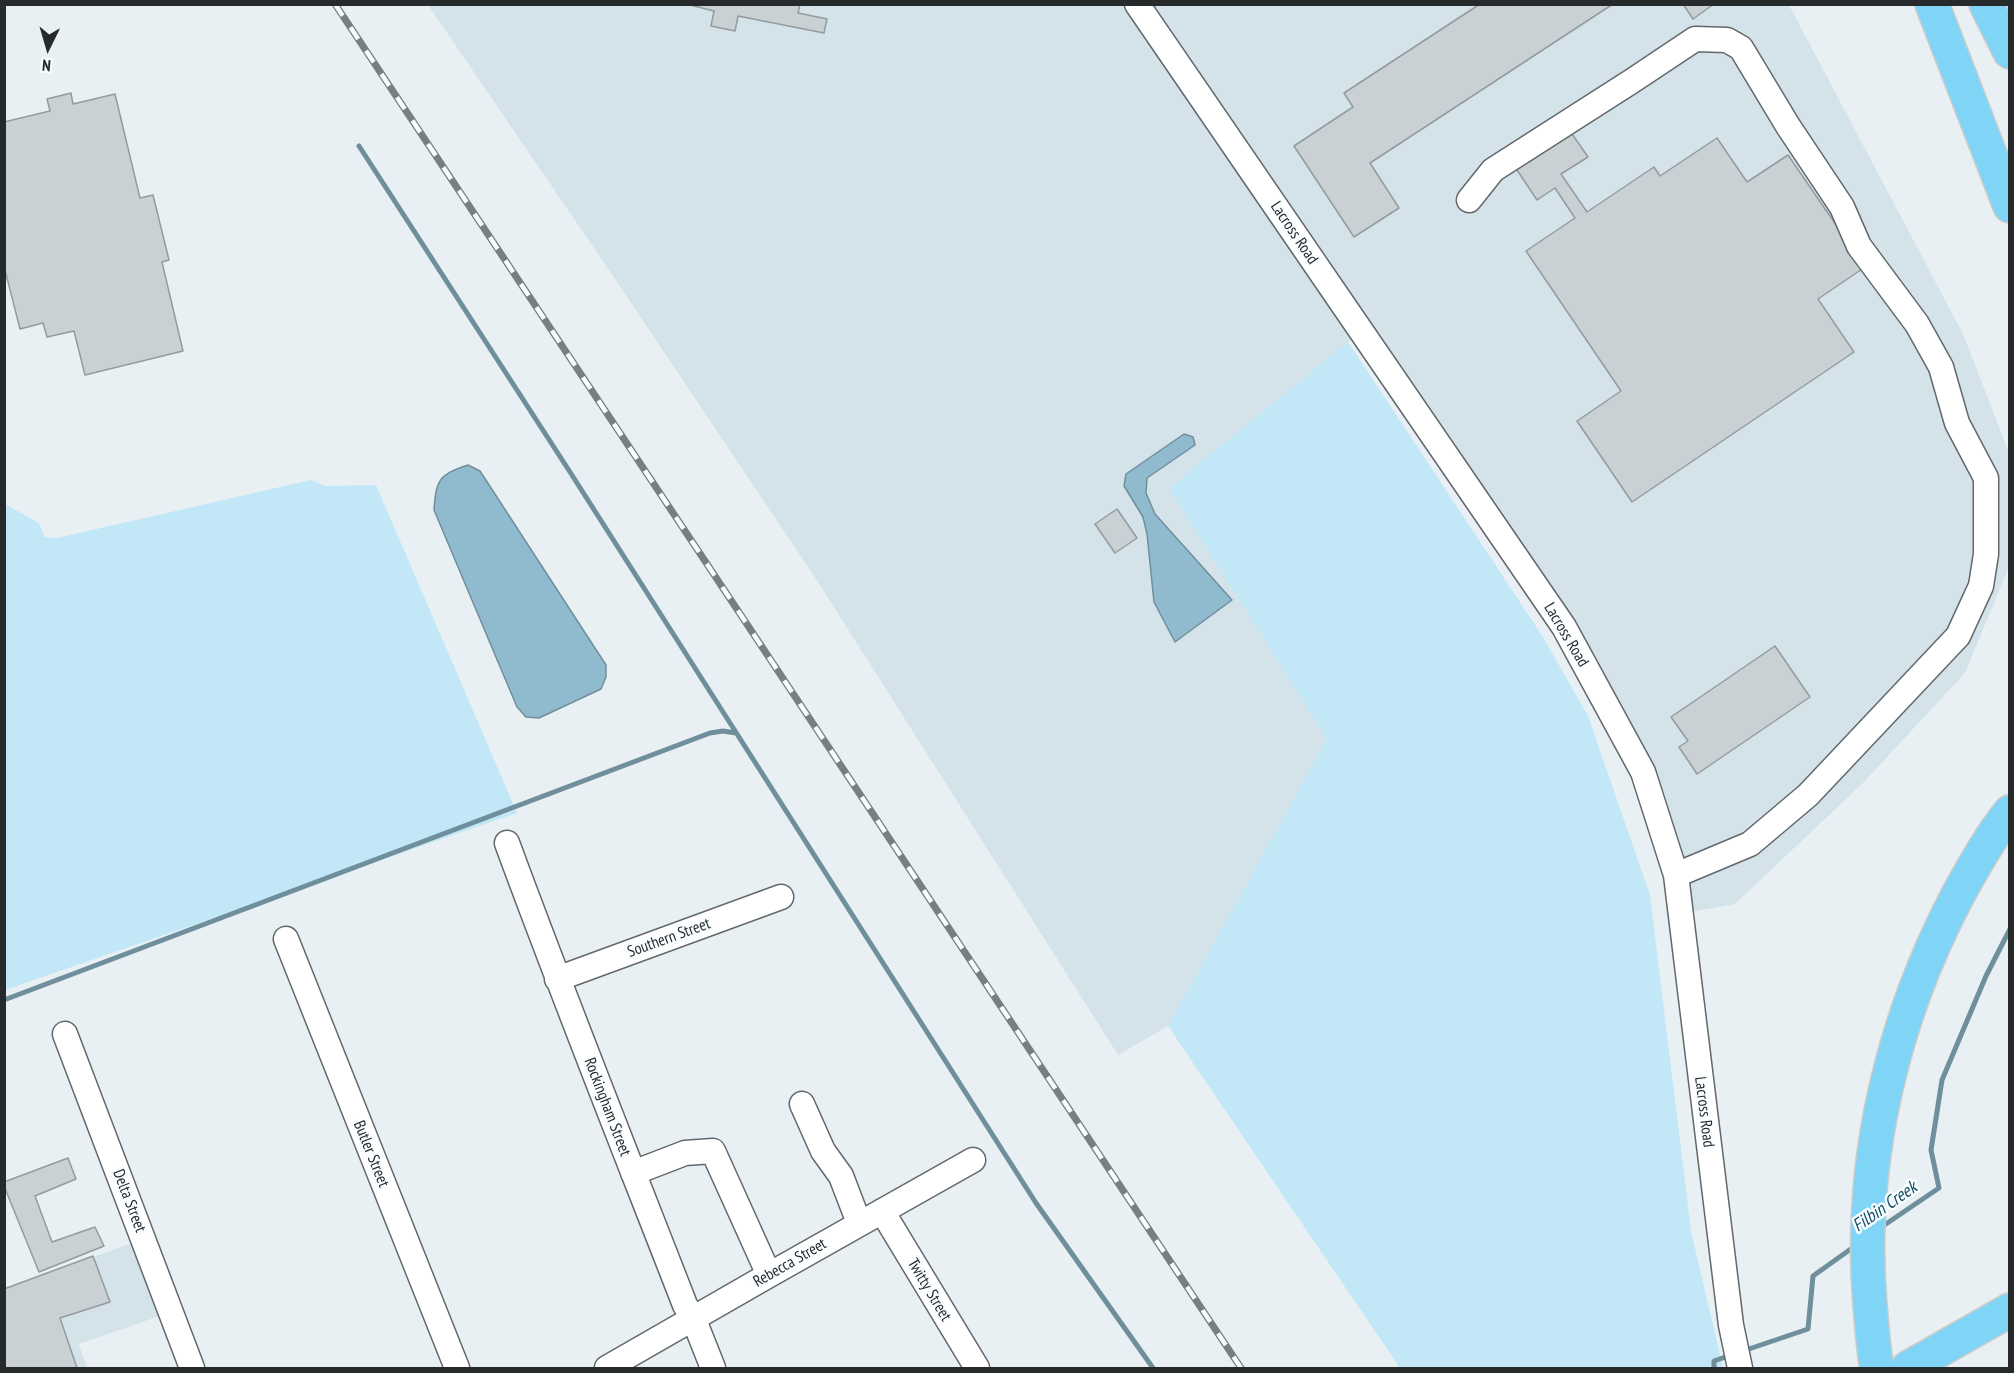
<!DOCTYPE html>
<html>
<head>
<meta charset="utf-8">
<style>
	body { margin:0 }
	#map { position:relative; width:2014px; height:1373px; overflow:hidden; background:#e9f0f4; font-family:"PT Sans Narrow",sans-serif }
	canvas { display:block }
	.frame { position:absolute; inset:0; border:6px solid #272a2b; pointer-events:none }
	.north { position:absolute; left:18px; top:18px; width:60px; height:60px; -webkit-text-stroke:4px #f8fdff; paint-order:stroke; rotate:185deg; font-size:16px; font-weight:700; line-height:24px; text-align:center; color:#272a2b }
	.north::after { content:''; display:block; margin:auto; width:21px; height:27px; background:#272a2b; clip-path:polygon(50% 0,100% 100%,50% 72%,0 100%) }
</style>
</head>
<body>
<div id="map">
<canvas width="2014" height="1373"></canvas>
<div class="frame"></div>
<div class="north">N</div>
</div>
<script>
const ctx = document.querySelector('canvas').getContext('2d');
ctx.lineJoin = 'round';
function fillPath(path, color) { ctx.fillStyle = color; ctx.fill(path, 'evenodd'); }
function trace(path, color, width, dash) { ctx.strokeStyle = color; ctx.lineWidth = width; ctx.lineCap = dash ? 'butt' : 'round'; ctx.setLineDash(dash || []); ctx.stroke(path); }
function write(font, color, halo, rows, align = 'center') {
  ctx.font = font + ' "PT Sans Narrow",sans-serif'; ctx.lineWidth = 5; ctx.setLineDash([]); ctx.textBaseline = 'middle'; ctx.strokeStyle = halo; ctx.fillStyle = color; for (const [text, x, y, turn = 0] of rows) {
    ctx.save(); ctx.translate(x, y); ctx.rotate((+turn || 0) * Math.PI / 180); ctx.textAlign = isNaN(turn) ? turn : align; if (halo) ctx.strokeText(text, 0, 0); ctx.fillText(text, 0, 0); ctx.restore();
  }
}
fillPath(new Path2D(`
	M428,5h1361l174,329 45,116 1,117 -44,106 -103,111 -127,120 -55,10 -37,-142 -281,-439 -14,9 -179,146 158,251 -159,287 -50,29 -300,-473 -207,-309z
	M143,1239l28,73 -92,32 8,24h-82l-1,-87 4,7z`), '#d4e3ea');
fillPath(new Path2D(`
	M1348,342l195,295 45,79 62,179 41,336 32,137h-323l-232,-342 159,-287 -158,-251z
	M311,480l14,6 51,-1 141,328 -512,177v-486l34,19 6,14 12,1z`), '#c2e7f7');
const water = new Path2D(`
	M1184,434l9,3 2,8 -48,33 -1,15 9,21 77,86 -57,42 -21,-40 -7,-68 -4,-17 -19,-31 2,-12z
	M468,465l12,6 126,194v12l-5,12 -62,29 -13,-1 -9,-10 -83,-197c2,-30 5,-36 34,-45z`);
fillPath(water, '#90bacd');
trace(water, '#708f9c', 1.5);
trace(new Path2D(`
	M359,146l211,326 466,731 117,165
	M4,1000l706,-267 13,-2 13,2
	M1880,1228l59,-40 -8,-38 11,-70 44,-104 24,-47
	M1743,1351l65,-22 5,-53 42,-30
	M1714,1368v-7l17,-6`), '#708f9c', 5);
const building = new Path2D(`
	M686,4h114l-2,9 29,6 -3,14 -86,-17 -3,15 -24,-5 3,-15z
	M1480,4h133l-243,159 29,45 -45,29 -60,-91 59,-39 -9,-14z
	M1683,4h31l-21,15z
	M71,93l2,11 42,-10 25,104 13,-3 16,65 -7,2 21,89 -98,24 -11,-44 -27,6 -4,-14 -23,6 -16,-63v-144l46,-11 -3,-12z
	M1570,131l18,26 -27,17 26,38 67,-45 6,9 57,-38 30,44 41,-27 77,112 -47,32 36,53 -222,150 -55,-81 44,-30 -95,-140 49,-33 -20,-30 -18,12 -22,-33z
	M1117,509l20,29 -22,15 -20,-29z
	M1775,646l35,51 -113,77 -18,-27 9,-6 -17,-24z
	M68,1158l8,21 -41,17 17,46 43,-15 9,19 -65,26 -35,-86v-4z
	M93,1256l17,46 -50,16 17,50h-73v-79z`);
fillPath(building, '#c9d1d4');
trace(building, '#949b9e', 1.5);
const minor = new Path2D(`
	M1137,4l427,623 79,145 33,103 55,450 9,43
	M1469,200l24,-30 139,-89 63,-42 32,1 14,8 47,78 54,81 17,39 58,78 24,43 16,56 29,55v76l-5,32 -23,50 -150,159 -58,49 -74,31
	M507,843c57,155 118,308 178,462l9,15 19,48
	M286,939l171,429
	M557,979l224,-82
	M65,1034l127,334
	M802,1104l21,47 18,25 18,47
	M633,1173l52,-20 28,-2 56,124
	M882,1211l95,157
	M607,1368l162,-93 204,-115`);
const highway = new Path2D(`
	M1932,4l78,202
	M1986,4l24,48
	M1877,1368c-4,-20 -5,-42 -7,-63 -12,-142 22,-286 89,-412 15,-27 31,-56 51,-81
	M1908,1368l102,-58`);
trace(minor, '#62686b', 27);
trace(highway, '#cbcccc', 36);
trace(minor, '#fff', 24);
trace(highway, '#80d5f7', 33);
const rail = new Path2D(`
	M335,4l906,1364`);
trace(rail, '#797e80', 7);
trace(rail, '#f8fdff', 4.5, [14]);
write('16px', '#272a2b', '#f8fdff', [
	["Lacross Road",1294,233,56],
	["Lacross Road",1566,635,59],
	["Southern Street",669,938,-20],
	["Rockingham Street",607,1107,69],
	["Lacross Road",1704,1112,83],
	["Butler Street",371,1154,68],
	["Delta Street",129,1201,69],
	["Rebecca Street",790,1263,-30],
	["Twitty Street",929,1290,59]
]);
write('italic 18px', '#134d61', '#f8fdff', [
	["Filbin Creek",1885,1207,-35]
]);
</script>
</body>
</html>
